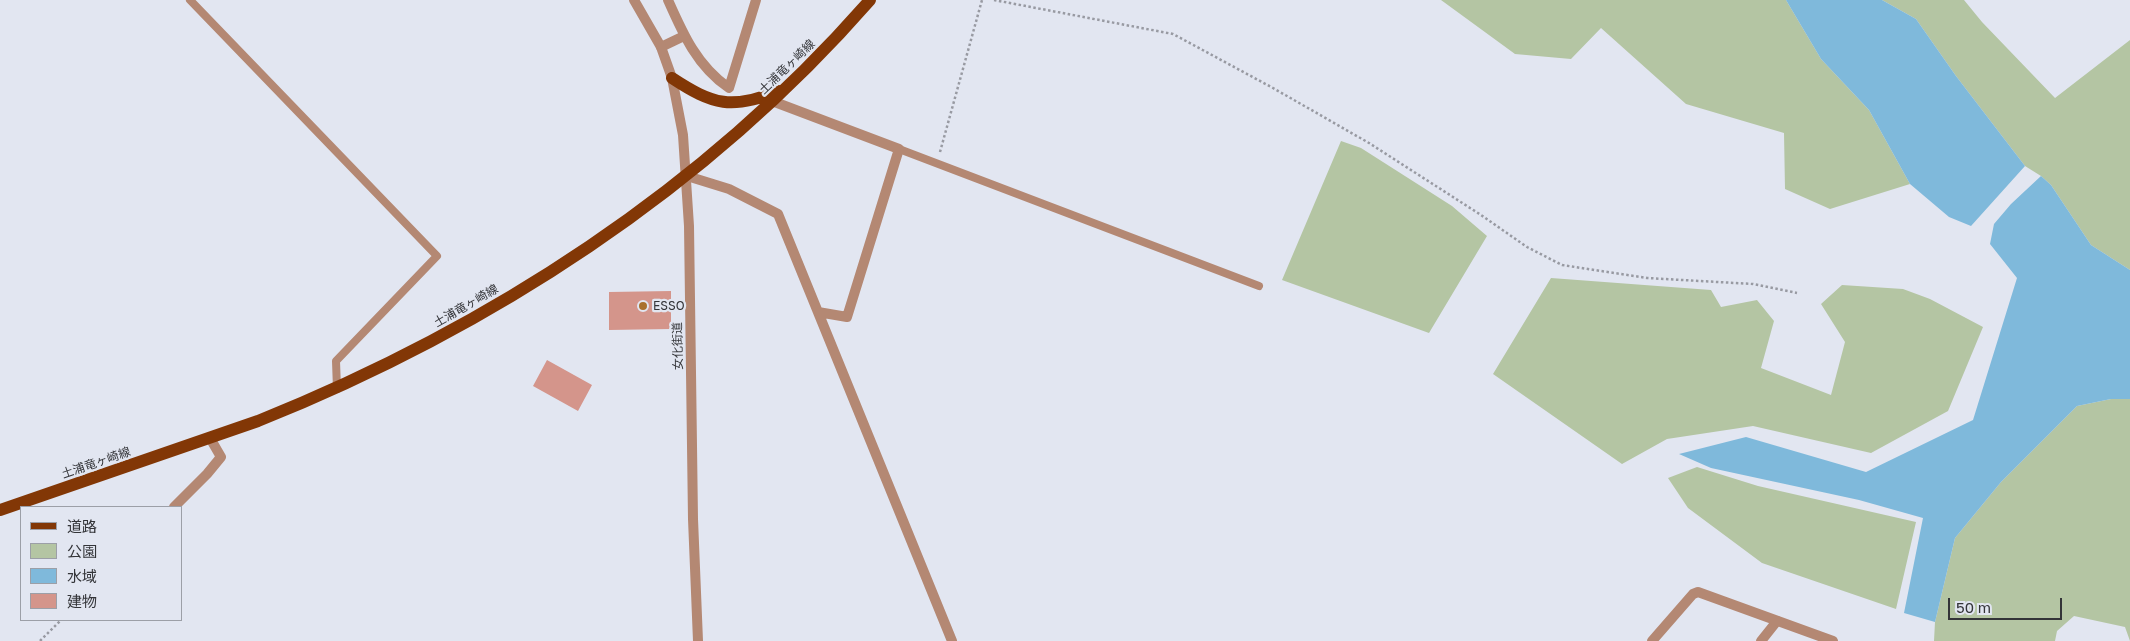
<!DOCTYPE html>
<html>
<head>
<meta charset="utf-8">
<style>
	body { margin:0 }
	#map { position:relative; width:2130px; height:641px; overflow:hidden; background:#e2e6f1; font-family:"Golos Text","Noto Sans JP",sans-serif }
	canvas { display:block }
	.legend { position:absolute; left:20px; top:506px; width:162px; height:115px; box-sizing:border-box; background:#e2e6f1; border:1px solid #9c9fa7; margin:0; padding:6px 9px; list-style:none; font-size:15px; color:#333438 }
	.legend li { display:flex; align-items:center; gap:10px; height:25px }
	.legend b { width:25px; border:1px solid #9c9fa7 }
	.scale { position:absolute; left:1948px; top:598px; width:114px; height:22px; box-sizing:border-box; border:2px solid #333438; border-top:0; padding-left:6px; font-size:15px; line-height:18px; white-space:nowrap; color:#333438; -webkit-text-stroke:4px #e2e6f1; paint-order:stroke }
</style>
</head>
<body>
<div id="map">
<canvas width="2130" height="641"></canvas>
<ul class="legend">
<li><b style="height:6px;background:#823706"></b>道路</li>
<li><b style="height:14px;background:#b4c5a3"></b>公園</li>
<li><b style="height:14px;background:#7fb9db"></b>水域</li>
<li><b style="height:14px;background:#d4958b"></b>建物</li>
</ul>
<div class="scale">50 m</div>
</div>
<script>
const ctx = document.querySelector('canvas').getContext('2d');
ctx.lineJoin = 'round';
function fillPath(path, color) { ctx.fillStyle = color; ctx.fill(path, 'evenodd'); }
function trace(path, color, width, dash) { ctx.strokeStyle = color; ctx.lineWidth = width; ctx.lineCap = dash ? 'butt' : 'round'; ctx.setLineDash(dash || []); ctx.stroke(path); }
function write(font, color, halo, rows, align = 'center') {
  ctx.font = font + ' "Golos Text","Noto Sans JP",sans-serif'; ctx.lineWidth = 4.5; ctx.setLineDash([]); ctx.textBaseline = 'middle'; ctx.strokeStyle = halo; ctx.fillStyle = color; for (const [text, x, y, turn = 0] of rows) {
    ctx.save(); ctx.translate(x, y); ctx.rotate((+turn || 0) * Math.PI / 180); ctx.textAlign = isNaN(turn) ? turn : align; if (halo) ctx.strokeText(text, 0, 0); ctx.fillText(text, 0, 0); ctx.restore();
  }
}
fillPath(new Path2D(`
	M1441,0h345l35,59 48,51 41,74 -80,25 -45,-20 -1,-56 -98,-29 -85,-76 -30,31 -56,-5z
	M1882,0h82l18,22 73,76 75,-58v230l-39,-25 -40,-60 -10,-9 -16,-10 -69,-90 -40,-57z
	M1341,141l20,7 91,58 35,30 -58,97 -147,-53z
	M1551,278l160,12 10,17 36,-7 17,21 -13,47 70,27 14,-53 -24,-38 21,-19 61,4 27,10 53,28 -35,84 -77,42 -118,-27 -86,13 -45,25 -129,-90z
	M2111,399h19v242l-5,-14 -51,-11 -17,15 -2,10h-121l1,-19 20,-84 46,-56 76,-76z
	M1697,467l61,19 158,36 -20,87 -134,-46 -74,-55 -20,-30z`), '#b4c5a3');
fillPath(new Path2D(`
	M1786,0h96l34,19 40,57 69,90 -54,60 -22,-9 -39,-33 -41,-74 -48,-51z
	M2041,176l10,9 40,60 39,25v129h-19l-34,7 -76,76 -46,56 -20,84 -31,-9 19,-95 -64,-18 -148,-32 -32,-14 67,-17 120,35 107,-52 44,-142 -27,-34 4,-20 17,-20z`), '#7fb9db');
fillPath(new Path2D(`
	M671,291v38l-62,1v-38z
	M547,360l45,25 -14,26 -45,-25z`), '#d4958b');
trace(new Path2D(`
	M994,0l179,34 100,54 96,55 112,72 46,32 35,18 85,13 106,6 44,9
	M940,152l42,-152
	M40,641l21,-21`), '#989aa2', 2.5, [2.5, 2.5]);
trace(new Path2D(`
	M190,0l247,256 -101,105 1,28
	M899,149l360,137`), '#b48873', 8);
trace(new Path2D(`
	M668,0c15,34 29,66 61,88l27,-88
	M661,47l23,-11
	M772,101l127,48 -52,168 -29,-5
	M687,176l42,13 49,25 174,427
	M174,507l33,-33 14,-17 -11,-19
	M1761,641l16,-20`), '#b48873', 10);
trace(new Path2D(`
	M634,0l27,47 11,31 11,57 6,91 4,293 5,122
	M1652,641l41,-47 5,-2 135,49`), '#b48873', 10);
trace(new Path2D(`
	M672,78c41,27 60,32 107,13
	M0,510l258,-89c232,-93 447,-232 612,-421`), '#823706', 12);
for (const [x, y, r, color] of [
	[643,306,5,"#a9712e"]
]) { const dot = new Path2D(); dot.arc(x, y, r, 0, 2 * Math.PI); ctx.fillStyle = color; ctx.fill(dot); trace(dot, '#e2e6f1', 2); }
write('12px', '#333438', '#e2e6f1', [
	["土浦竜ヶ崎線",787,67,-44],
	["土浦竜ヶ崎線",466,306,-30],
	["女化街道",678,346,-91],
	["土浦竜ヶ崎線",96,463,-19]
]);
write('12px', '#333438', '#e2e6f1', [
	["ESSO",653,306]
], 'left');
</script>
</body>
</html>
